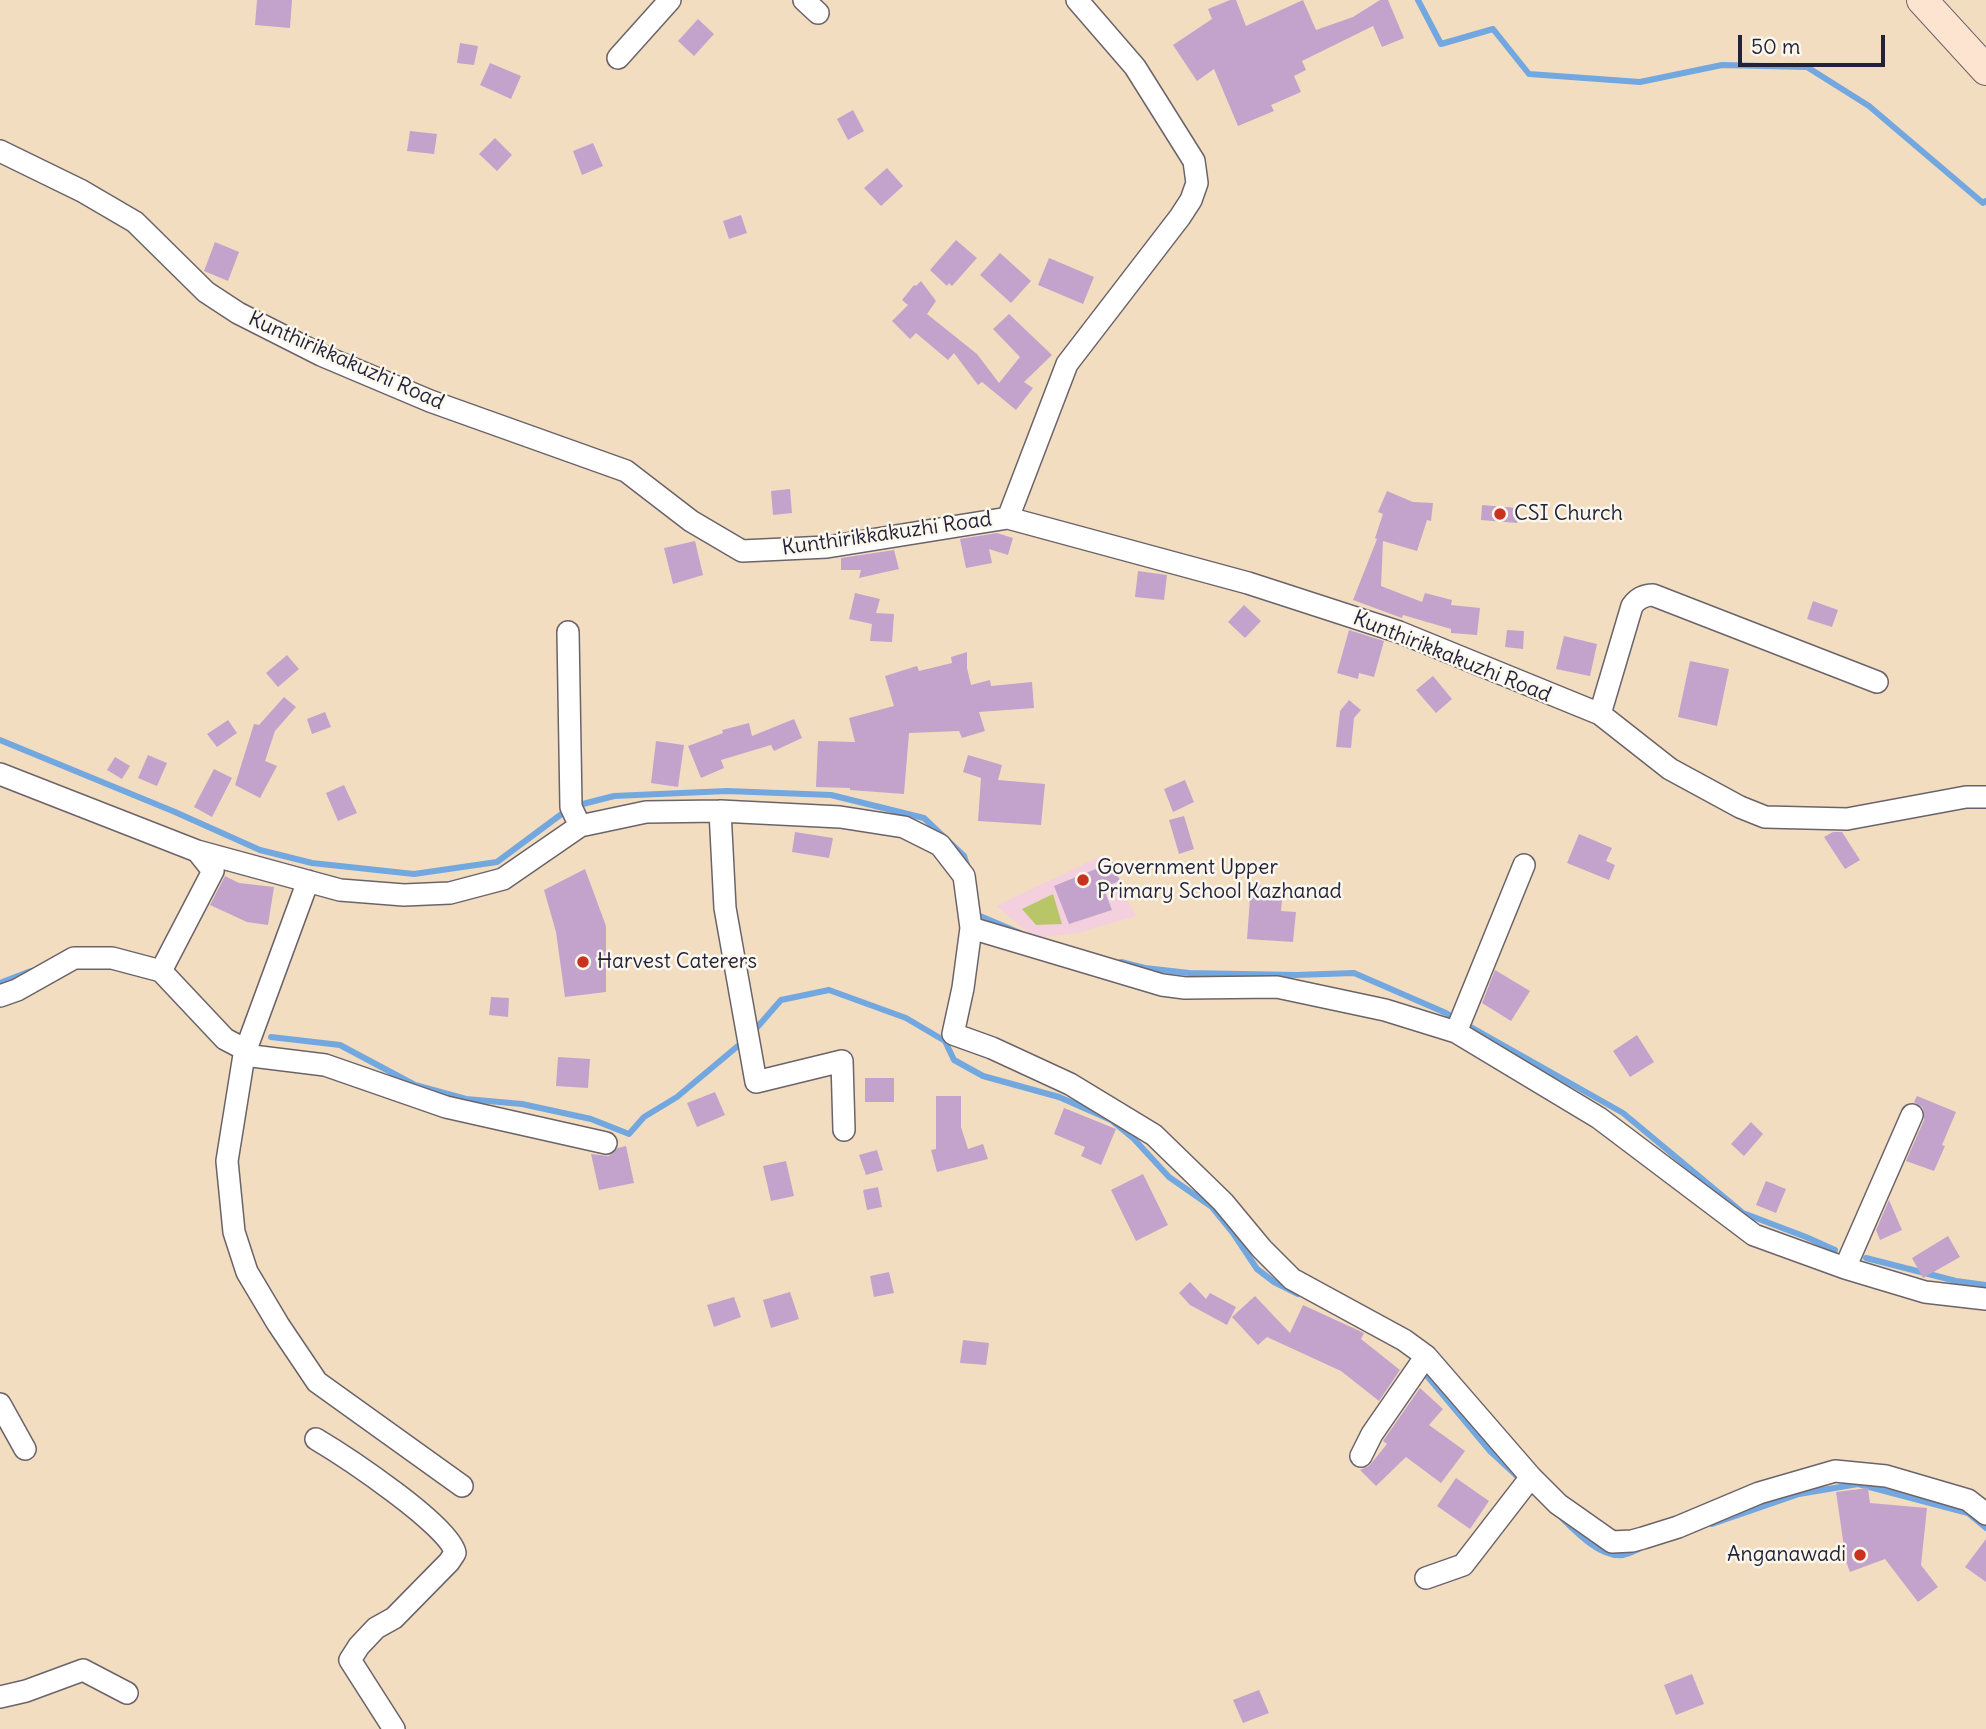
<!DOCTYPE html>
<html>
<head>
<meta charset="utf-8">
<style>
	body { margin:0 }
	#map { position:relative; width:1986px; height:1729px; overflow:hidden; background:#f3ddc0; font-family:Delius,sans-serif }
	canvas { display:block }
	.scale { position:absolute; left:1738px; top:35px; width:147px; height:32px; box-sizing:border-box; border:4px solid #22223b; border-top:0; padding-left:9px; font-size:21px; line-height:24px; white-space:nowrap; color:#22223b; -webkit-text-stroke:5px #fbf7ec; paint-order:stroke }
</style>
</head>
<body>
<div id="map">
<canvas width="1986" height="1729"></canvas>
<div class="scale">50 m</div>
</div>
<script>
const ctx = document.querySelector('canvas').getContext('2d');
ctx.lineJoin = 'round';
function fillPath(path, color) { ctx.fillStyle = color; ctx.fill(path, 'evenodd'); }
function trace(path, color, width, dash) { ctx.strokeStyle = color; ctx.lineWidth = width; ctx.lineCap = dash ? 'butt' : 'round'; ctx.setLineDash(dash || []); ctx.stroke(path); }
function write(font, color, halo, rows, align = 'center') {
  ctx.font = font + ' Delius,sans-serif'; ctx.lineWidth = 5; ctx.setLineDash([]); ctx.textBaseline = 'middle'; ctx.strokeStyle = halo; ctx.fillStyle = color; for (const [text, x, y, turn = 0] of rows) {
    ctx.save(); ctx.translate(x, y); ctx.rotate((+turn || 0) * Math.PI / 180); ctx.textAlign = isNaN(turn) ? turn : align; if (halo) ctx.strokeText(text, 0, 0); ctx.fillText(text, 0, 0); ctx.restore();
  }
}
fillPath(new Path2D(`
	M1103,855l33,61 -58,17 -43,5 -39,-32z`), '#f4cfdd');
fillPath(new Path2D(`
	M1053,894l9,30 -26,1 -14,-16z`), '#b9c668');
trace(new Path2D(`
	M1418,0l23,44 52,-15 36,45 111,8 82,-17 85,2 62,39 114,97 3,-2
	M0,740l175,72 85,38 52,13 102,11 83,-12 74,-55 43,-11 113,-5 104,4 93,23 40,38 4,12
	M980,916l40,17
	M1121,962l24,6 44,5 107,2 58,-2 92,40 177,100 120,100 63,24 29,13
	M0,983l31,-12
	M753,1032l28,-32 48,-10 77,28 39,23
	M946,1035l-1,6 9,19 29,16 76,21 52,23 23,19 35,38 43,30 21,26 24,36 17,13 24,12
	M271,1037l69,8 75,40 51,14 56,5 69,15 38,15 15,-17 33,-20 68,-57
	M1866,1258l90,23 30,4
	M1423,1371l67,80 28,26
	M1562,1518c14,14 39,40 61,37 5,-1 11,-4 16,-6
	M1712,1524l87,-30 59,-10 110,29 18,15`), '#73a7e0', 6);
fillPath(new Path2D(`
	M257,0h35l-2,28 -35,-3z
	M1230,0h6l10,26 57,-26 13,30 37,-13 27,-17h8l16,38 -22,9 -9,-21 -71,35 4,9 -12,6 7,16 -30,13 3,6 -36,15 -24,-57 -17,12 -24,-36 39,-26 -4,-10z
	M698,19l16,15 -20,22 -16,-15z
	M460,43l18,3 -4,19 -17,-2z
	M490,63l31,13 -10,23 -31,-14z
	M853,110l11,21 -16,9 -11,-21z
	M410,131l27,3 -3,20 -27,-3z
	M495,138l17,17 -15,16 -18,-17z
	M593,143l10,23 -21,9 -9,-24z
	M887,168l16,18 -22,20 -17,-18z
	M741,215l6,18 -18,6 -6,-18z
	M956,240l21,18 -25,28 -3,-3 -2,3 -17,-16z
	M215,242l24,10 -11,29 -24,-10z
	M1000,253l31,28 -20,22 -31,-28z
	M1049,258l45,19 -11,27 -45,-19z
	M921,281l15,20 -9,13 50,40 22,29 21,-26 -27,-28 16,-15 43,41 -28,27 9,6 -17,22 -34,-28 -4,3 -24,-32 -6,7 -32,-27 -6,6 -18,-18 16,-16 -6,-5 12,-15 2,1z
	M790,489l2,24 -19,2 -2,-24z
	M1387,491l26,11 20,1 -2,18 -4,-1 -10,31 -34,-10 -2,45 41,16 3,-9 27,7 -1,5 29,3 -3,27 -26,-2v-4l-48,-14 -1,3 -49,-18 24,-61 -2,-1 8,-24 -5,-2z
	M1482,505l36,3 -1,15 -36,-3z
	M997,533l16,5 -5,17 -19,-6 3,14 -26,5 -6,-29z
	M695,541l8,34 -30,9 -9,-36z
	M894,550l5,19 -40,9 2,-8h-20v-12z
	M1138,571l29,4 -3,25 -29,-3z
	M855,593l25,6 -4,14 18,1 -2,28 -22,-1 2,-17 -23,-5z
	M1813,601l25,9 -6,17 -25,-8z
	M1244,605l17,16 -16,17 -17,-16z
	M1349,630l35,11 -10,36 -15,-4 -1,6 -21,-6z
	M1507,630l17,1 -1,18 -18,-2z
	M1564,636l33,8 -7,32 -34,-7z
	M967,652v16l4,17 19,-5 1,6 41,-4 2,26 -55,4 6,19 -23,7 -3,-7 -50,2 -5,61 -54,-4v-2l-34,-1 2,-46 37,1 -6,-24 45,-12 -9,-30 32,-10 2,5 33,-8 -1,-6z
	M287,655l12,14 -21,18 -12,-14z
	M1690,661l39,8 -12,57 -39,-9z
	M1433,676l19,23 -16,14 -20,-23z
	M284,697l12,10 -21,24 -10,30 12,5 -17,32 -25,-13 19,-61 5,1z
	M1349,700l12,10 -7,8 -3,30 -15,-1 4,-36z
	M325,712l6,15 -19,7 -5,-15z
	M794,719l8,19 -28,13 -3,-6 -50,15 3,8 -23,10 -13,-32 35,-13 -1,-3 27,-7 3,13z
	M228,720l9,13 -20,14 -10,-13z
	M656,741l28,4 -6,42 -27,-4z
	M148,755l19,8 -10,23 -19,-8z
	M968,755l34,10 -4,15 47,4 -4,41 -63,-4 3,-43 -18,-6z
	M115,757l15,9 -8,13 -15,-9z
	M214,769l18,9 -20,39 -18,-10z
	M1185,780l9,22 -21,10 -9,-23z
	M344,785l13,28 -19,8 -12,-28z
	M1184,816l10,33 -15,5 -10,-34z
	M795,832l38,6 -4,20 -37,-6z
	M1833,832h9l18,28 -15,9 -21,-32z
	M1579,834l33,14 -6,13 9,4 -6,15 -42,-17z
	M1113,862l7,19 -17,6 9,23 -43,14 -15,-38z
	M585,869l21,57v66l-41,5 -9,-65 -12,-42z
	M225,876l14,7 35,4 -6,38 -21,-3 -37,-17z
	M1251,885l32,2 -2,24 15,1 -3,30 -46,-3z
	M1495,970l35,21 -19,30 -29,-18z
	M491,997l18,1 -1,19 -19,-2z
	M1637,1035l17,27 -24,15 -17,-26z
	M558,1057l32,2 -2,29 -32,-2z
	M865,1078h29v24h-29z
	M715,1092l10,23 -28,12 -10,-24z
	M936,1096h25v31l7,22 15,-5 5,15 -51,13 -6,-22 5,-1z
	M1917,1096l39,16 -14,33 3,1 -11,25 -28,-10 18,-41 -1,-12 -9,-6z
	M1064,1108l52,21 -15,36 -20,-9 4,-9 -31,-13z
	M1751,1122l12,12 -19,22 -13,-12z
	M626,1146l8,37 -35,7 -8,-36 18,2 9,-8z
	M877,1150l6,20 -17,5 -7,-20z
	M786,1161l8,35 -23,5 -8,-35z
	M1143,1174l25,51 -32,16 -25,-51z
	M1766,1181l20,8 -10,24 -20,-8z
	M878,1187l4,20 -15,3 -4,-20z
	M1889,1200l13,30 -22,10 -4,-10z
	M1948,1236l12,21 -37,21 -11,-20z
	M889,1272l5,21 -20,4 -4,-21z
	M1190,1282l16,17 4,-6 26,14 -9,18 -37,-20 -11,-12z
	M790,1292l9,27 -28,9 -8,-28z
	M1255,1296l35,37 13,-28 61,28 -3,6 39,31 -21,31 -38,-30 -74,-34 -9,8 -26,-28z
	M734,1297l7,20 -27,10 -7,-22z
	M963,1340l26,3 -3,22 -26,-2z
	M1420,1388l23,21 -14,16 36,26 -24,32 -35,-26 -30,29 -16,-16 9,-4 18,-22 -4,-3z
	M1456,1478l33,23 -19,28 -33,-23z
	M1868,1488l2,15 57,5 -6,57 17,22 -20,15 -33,-43 -35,13 -9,-24 3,-1 -8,-55z
	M1986,1539v43l-21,-15z
	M1692,1674l12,30 -28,11 -12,-30z
	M1259,1690l10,23 -26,10 -10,-23z`), '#c3a3cc');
const street = new Path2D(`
	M804,0l14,13
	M618,58l52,-58
	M0,151l82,40 53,31 71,70 32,21 83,42 109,46 196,70 65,50 51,30 85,-4 181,-29 240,65 151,49 201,82 70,55 70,38 25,10 82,2 119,-22h20
	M1008,518l59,-154 113,-147 11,-17 6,-17 -3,-22 -59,-94 -58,-67
	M568,632l3,175 9,19
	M1600,714l32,-108c5,-7 12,-11 21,-11l224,87
	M0,774l197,77 143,39 64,5 46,-2 53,-14 77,-53 66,-14 74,-1 120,6 64,10 36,18 24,31 7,52 -8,60 -10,46 39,14 78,36 84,51 69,67 39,47 30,30 112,61 22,16 105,121 27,27 54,38 20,-1 11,-3 35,-11 81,-34 76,-22 51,5 82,24 18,14
	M720,811l5,97 31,174 86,-21 2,69
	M308,881l-64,174 -17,106 7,71 13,40 31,52 39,58 145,104
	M971,928l191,57 23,3 92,-1 108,23 71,22 143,86 155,117 91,33 80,24 61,7
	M161,971l52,-100 -16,-20
	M0,996l17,-6 57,-32h38l49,13 64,68 21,11
	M1456,1032l68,-167
	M244,1055l81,10 121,42 160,36
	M1845,1268l67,-153
	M0,1404l25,45
	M316,1439c27,16 135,87 139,114l-6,9 -55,56 -18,10 -17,18 -9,14 44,69
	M1361,1456l11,-22 54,-78
	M1426,1578l37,-13 68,-88
	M0,1697l26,-6 57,-21 44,23`);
const secondary = new Path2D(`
	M1922,0l64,70`);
trace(street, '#6b636a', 24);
trace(secondary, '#6b636a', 32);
trace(street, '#fff', 21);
trace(secondary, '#fde4d1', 30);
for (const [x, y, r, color] of [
	[1500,514,7,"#c8321e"],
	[1083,880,7,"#c8321e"],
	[583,962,7,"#c8321e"],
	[1860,1555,7,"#c8321e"]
]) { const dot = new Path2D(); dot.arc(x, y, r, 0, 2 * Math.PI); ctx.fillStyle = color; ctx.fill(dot); trace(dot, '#fbf7ec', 2.5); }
write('21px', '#22223b', '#fbf7ec', [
	["Kunthirikkakuzhi Road",346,361,24],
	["Kunthirikkakuzhi Road",887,534,-8],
	["Kunthirikkakuzhi Road",1452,657,22]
]);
write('21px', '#22223b', '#fbf7ec', [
	["CSI Church",1514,514],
	["Government Upper",1097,868],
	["Primary School Kazhanad",1097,892],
	["Harvest Caterers",597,962],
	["Anganawadi",1846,1555,"right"]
], 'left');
</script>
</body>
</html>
